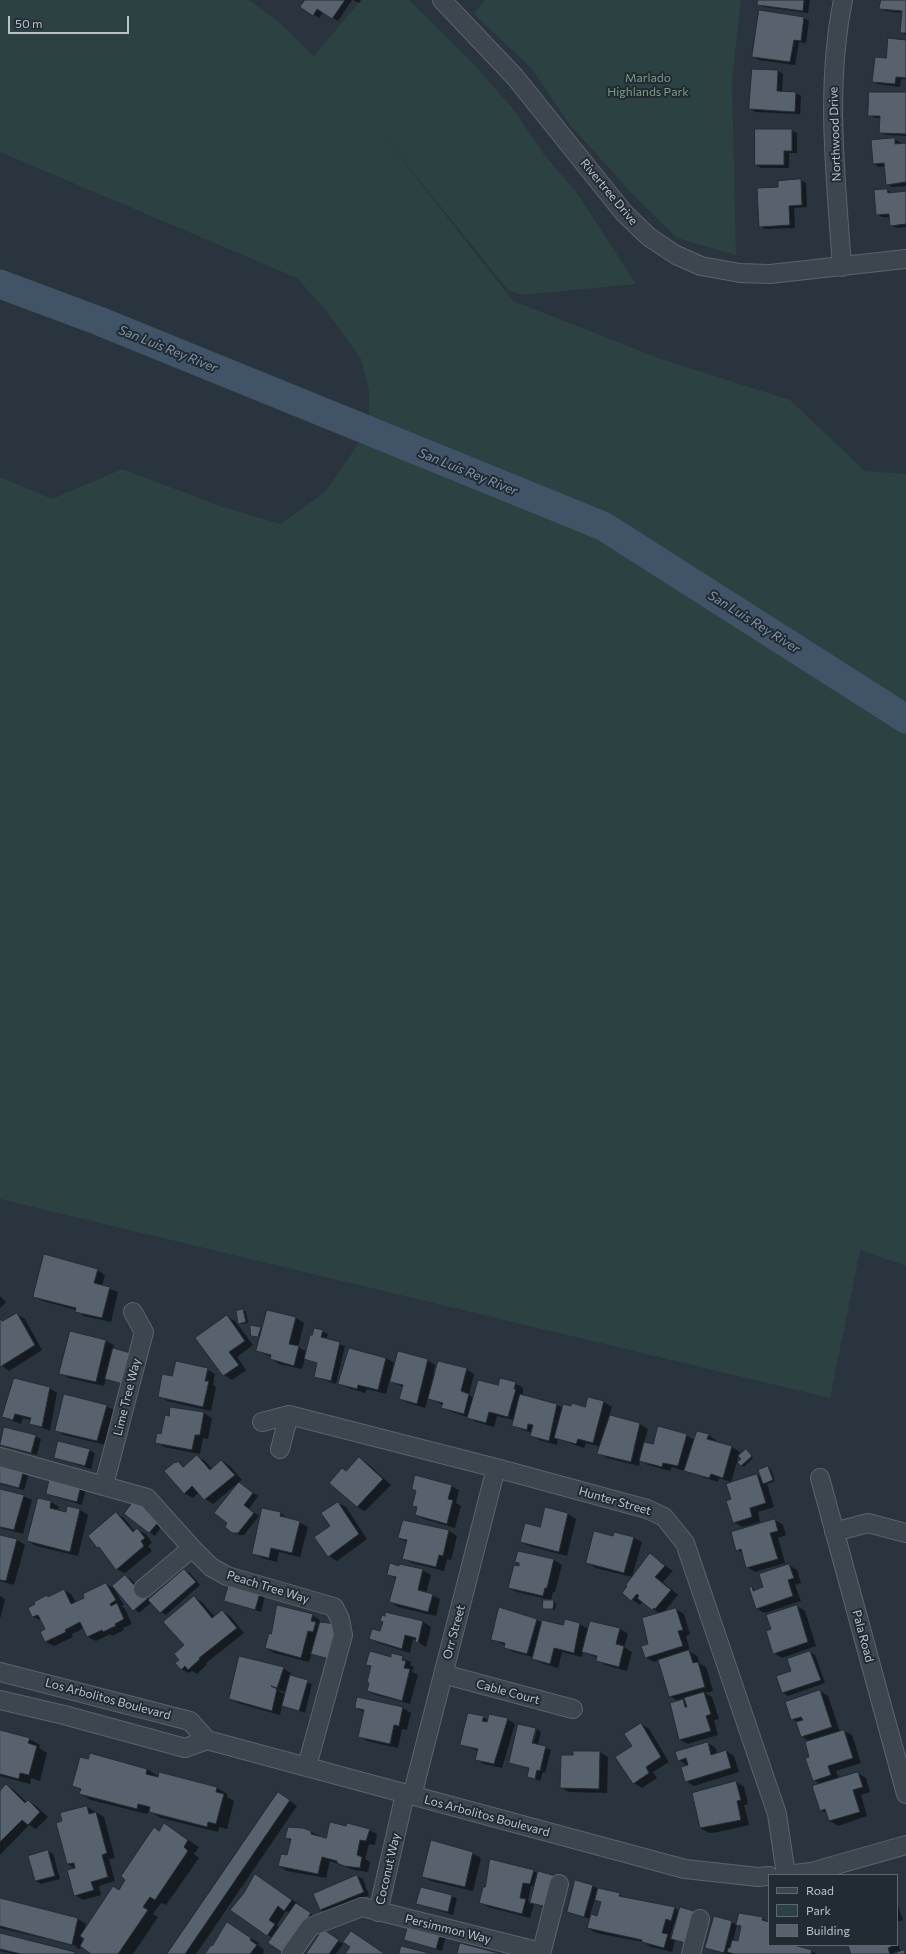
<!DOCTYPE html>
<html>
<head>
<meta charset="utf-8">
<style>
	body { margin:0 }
	#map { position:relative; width:906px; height:1954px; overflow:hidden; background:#29343f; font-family:Commissioner,sans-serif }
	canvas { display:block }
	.legend { position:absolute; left:768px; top:1874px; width:130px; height:72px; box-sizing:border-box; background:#222b34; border:1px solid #5e6770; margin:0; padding:5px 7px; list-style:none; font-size:12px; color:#b9c1c9 }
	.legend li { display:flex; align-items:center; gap:8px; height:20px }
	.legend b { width:20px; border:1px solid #5e6770 }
	.scale { position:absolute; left:8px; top:16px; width:121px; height:18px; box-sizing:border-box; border:2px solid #b9c1c9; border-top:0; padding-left:5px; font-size:12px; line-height:14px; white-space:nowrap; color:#b9c1c9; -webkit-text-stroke:3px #222b34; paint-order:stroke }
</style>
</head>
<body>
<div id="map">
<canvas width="906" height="1954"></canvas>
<ul class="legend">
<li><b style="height:5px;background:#3d464f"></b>Road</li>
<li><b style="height:11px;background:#2c4141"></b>Park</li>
<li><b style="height:11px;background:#57626e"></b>Building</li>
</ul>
<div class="scale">50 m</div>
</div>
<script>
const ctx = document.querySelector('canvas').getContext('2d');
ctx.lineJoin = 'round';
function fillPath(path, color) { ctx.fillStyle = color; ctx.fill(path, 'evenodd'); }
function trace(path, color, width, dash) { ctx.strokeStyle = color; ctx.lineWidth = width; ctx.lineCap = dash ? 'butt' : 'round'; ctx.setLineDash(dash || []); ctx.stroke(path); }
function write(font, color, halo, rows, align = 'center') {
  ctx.font = font + ' Commissioner,sans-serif'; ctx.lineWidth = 4; ctx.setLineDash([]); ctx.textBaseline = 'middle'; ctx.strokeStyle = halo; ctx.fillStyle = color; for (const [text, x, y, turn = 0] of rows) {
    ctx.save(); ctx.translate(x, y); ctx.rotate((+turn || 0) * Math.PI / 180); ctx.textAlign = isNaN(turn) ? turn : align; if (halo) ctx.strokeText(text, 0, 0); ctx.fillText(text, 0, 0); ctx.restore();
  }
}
fillPath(new Path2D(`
	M0,0h249l32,24 33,32 47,-56h48l64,63 41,47 31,46 32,37 59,91 -114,11 -14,-5 -127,-157 132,168 151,59 126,40 75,71 41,3v792l-46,-16 -30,148 -830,-199v-722l52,22 70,-30 101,38 58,17 44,-32 32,-46 12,-32v-25l-8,-30 -33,-46 -31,-35 -297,-126z
	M485,0h256l-9,81 4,174 -59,-17 -40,-39 -67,-74 -39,-57 -57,-54z`), '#2c4141');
fillPath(new Path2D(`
	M306,0h46l-14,21 -15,-9 -4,6 -5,-3 -12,-9z
	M353,0h8l-2,3z
	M759,0h51l-2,13 -44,-6 -5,-3z
	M882,0h24v35l-5,-3 2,-19 -17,-2 -5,-3z
	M804,18l5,3 -3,22 -7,-1 -4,23 -36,-5 -6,-3z
	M906,41v38h-5l-1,8 -22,-3 -5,-3 14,-22z
	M753,70l25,1 5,3 -1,18 14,1 5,3 -1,18 -44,-2 -6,-3z
	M906,93v43l-20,-1 -6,-3 1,-14h-6l-5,-3z
	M791,130l6,3v20h-8v15h-28l-5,-3z
	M894,139l6,3v2h6v42l-14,1 -5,-3 -2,-18 -6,1 -5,-3z
	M800,180l6,3 1,24 -13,1 1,20 -30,1 -5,-3 19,-38z
	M887,190l5,3 14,-1v35l-9,1 -6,-3v-8h-9l-5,-3z
	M97,1270l8,5 -3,11 16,6 -7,30 -27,-6 -8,-6 -33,-9 -9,-4z
	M0,1296l6,6 -6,6z
	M243,1310l3,2 2,11 -6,1 -3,-1z
	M268,1311l28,7 8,5 -6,24 9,5 15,-21 6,3 -2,6 19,6 -9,38 -21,-7 3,-13 -13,-6 -3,11 -23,-5 -8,-5 1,-2 -15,-6 4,-14 -7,-4 -1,2 3,2 -4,-2 -1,-8 12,2z
	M17,1314l8,5 17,31 -33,21 -9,-7v-44l4,1z
	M227,1316l8,5 18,24 -16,12 9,13 -14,10 -8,-5z
	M106,1341l8,4 -1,4 16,37 -23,-8 -2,8 -35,-8 -9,-5z
	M386,1358l8,5 -8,31 -19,-5 -2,4 -17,-5 -8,-5z
	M427,1360l8,5 -2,9 33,-5 8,5 -5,21 5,3 25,-12 16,-3 8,5v8l34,9 6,3h23l2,-10 16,4 8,5 -3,9 31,8 8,5 -4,14 10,2 32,-10 9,5 13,-5 8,5v2l16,5 8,5 -9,30 -12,-4 -1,4 -46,-15 -2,4 -22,-6 -8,-5 -1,6 -32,-8 -8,-5 2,-6 -15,-4 -2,5 -26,-9 -1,6 -18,-5 -8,-5 1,-2 -19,-7 1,-6 -17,-4 -3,11 -18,-5 -8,-5 -17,-5 -9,-5 1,-2 -15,-7 -3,10 -17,-5 -8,-4 3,-12 -12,-5z
	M207,1369l8,5 -2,11 3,2 -5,24 -44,-10 -8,-5 14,-19z
	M49,1388l8,5 -7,38 -20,-8 1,-3 -8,-2 -2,6 -18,-7z
	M106,1406l8,4 -8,35 -42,-10 -8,-5z
	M204,1413l8,5 -4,21 -5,-1 -3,16 -36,-7 -8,-5 6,-7 8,-18z
	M35,1436l6,3 -4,16 -36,-11z
	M89,1450l6,3 -4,16 -36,-11z
	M748,1452l5,6 -9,9 -5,-5z
	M197,1456l8,5 7,8 10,-8 8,5 12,14 -4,3 20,13 -9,13 10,7 -15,19h-5l-6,-3 -5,-9 9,-39 -24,20 -8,-5 -6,-7 -6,6 -9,-5 -7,-29 2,-1 6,4z
	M359,1458l8,5 24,22 -26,26 -8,-4 -27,-24 17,-11z
	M0,1464l29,9 -5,17 -24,-6z
	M768,1467l3,2 4,12 -8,3 7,23 -16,5 2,10 -18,5 -8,-5 -2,-22 25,-25 4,2z
	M51,1478l35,11 -4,16 -35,-11z
	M451,1486l8,4 -3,13 5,3 -6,22 -31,-9 -8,-5 1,-6 -4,-3z
	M0,1490l23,6 9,4 -9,34 -23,-6z
	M38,1499l13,3 8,5 -1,4 8,2 2,-6 12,3 8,5 -10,41 -42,-10 -8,-5z
	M338,1503l8,4 21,32 -30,22 -8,-5 3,-30z
	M546,1508l22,6 8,5 -9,37 -38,-10 -8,-4 20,-14z
	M281,1513l7,6 11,3 9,5 -8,30 -21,-5 -2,10 -15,-4 -9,-5z
	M116,1514l8,4 11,14 2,-2 9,4 6,9 -4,3 4,5 -27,22 -9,-4 -14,-20 -4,-2z
	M125,1514l40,8 -10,14z
	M775,1520l8,5 3,10 -8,3 7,25 -30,9 -8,-5 -4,-14 -6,-3z
	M403,1521l46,10 8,5 -6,24 -4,-1 -3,12 -32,-8 -9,-5 5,-15 -9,-5z
	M0,1536l17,4 8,5 -11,40 -14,-4z
	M614,1537l20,1 8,4 -10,35 -36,-9 -8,-5z
	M519,1552l35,8 8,5 -7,27h-2l-2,8 -34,-8 -8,-4 11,-21v-3l-3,-2z
	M650,1555l23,16 -10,11 15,13 -14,17 12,-3 8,5 6,20 -4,2 4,15h-1l8,5 3,8 6,3 7,24 -8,2 7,4 7,22 -5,1 4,15 -30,9 -8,-4 -9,-36 8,-2 -9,-6 -11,-36 -5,2 -9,-5 4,-12 -5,-17 16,-14 -17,-13 -3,4 -17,-12z
	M789,1565l8,5 4,13 -6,2 6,16 -36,12 -8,-4 -7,-21 6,2 9,-3z
	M184,1570l6,3 10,12 -34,30 -5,-3 -9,-10 -13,11 -25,-24 10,16 -3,1 4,3 7,15 -9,4 1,2 -12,6 -2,-2 -14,7 -8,-4 -4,-9 -12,6 1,3 -19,9 -8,-4 -5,-10 5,-3 -4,-8 -9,-4 -4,-9 18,-12 2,2 15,-8 8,5 4,8 30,-19 6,3 13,-11 6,3 19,21z
	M422,1570l9,5 -5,18 14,6 -4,17 -38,-9 -8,-5 6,-23 -8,-5z
	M260,1593l5,3 -4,16 -36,-11z
	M0,1596l5,3 -5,20z
	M194,1597l8,5 13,15 7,-6 8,5 14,17 -38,30 1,1 -10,10 -5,-3 -3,2 -8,-4z
	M553,1601l3,2 -1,7 -11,-2z
	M797,1606l8,5 11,35 -34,12 -8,-5 -2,-23 -5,-15z
	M500,1609l28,7 15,7 21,4 15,-3 10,5h31l8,5 -4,13 8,5 -5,19 -22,-6 -8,-5 1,-2 -15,-6 -1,5 -20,-5 -4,16 -17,-5 -8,-6 -20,-5 -8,-5v-2l-13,-6z
	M386,1613l37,9 8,5 -5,20 -13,-8 -3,14 -32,-10 -8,-4 11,-6z
	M312,1615l8,5 -1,3 17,2 -1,36 -23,-8 -3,9 -35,-9 -8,-5 6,-13z
	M810,1652l5,3 10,28 -37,13 -5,-3 -5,-16 14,-5z
	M392,1654l19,8 -1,3 4,2 -2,5 6,3 -8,29 -34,-9 -8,-4 4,-24 -5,-3 24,-6z
	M283,1668l8,5 -1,3 22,8 -7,29 -23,-8 -2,10 -42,-12 -8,-4zM277,1690l10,2 -1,3z
	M820,1691l8,5 12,36 4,-1 8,4 9,28 -25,8 3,8 19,-6 8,5 4,14 -9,3 6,21 -29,10 -8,-5 -2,-7 -7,-4v-26l-8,-4 -3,-38 -9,-6 -4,-14 -5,-3z
	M358,1698l45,10 8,5 -4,17 -5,-1 -4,19 -31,-7 -8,-5 5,-24 -8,-4z
	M483,1717l5,3 19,-1 8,5 -13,44 -18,-4 -8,-5 2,-8 -17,-7z
	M641,1724l8,5 20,33 -16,10 4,6 -15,10 -8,-5z
	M537,1729l4,3 -3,13 13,5 -6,23 -2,-1 -3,9 -12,-5 2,-7 -20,-6 20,-15h2z
	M0,1731l29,8 11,6 -1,3 8,5 -7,28 -9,-3 -1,6 -30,-8z
	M708,1743l8,5 1,6 9,-3 8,5 5,16 -45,14 -8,-5 2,-15 -9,-6z
	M574,1752h26l8,5 -1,36 -38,-1 -8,-4 13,-32z
	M147,1769l12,8 58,11 10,6v3l7,4 -7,28 -8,-2 -1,5 -57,-14 -12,-7 -2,3 -56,-14 -11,-6 1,-4 -8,-4z
	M736,1782l8,5 4,17 -4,1 5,20 -31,7 -9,1 -9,-5z
	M6,1786l8,4 13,13 1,-2 8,5 12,11 -12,12 -7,-4 -29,30v-65l1,1z
	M286,1798l11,8 -101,148h-28z
	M87,1807l17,10 11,41 -6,1 6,22 -16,5 2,9 -18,5 -8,-5 1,-26 -8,-5z
	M347,1827l22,3 8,4 -2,11 -6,-1 -4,15 5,3 -2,10 -14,-2 -24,-9 -4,17 -39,-7 -8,-5 9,-10 4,-15 -6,-3 25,-6 16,7z
	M175,1831l24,16 -5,7 5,4 -33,47 -5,-2 -8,11 5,3 -25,37h-40l-7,-15 -3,-2 -3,12 -19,-5 15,4 1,-2 -77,-18v-29l78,20 8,5 -2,6 35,-39 40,-59z
	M48,1851l5,3 7,25 -19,5 -5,-3 -6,-25z
	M472,1853l9,5 -8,33 -42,-10 -8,-5z
	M491,1861l42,10 6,3 14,36 -19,-6 -4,14 -42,-11 -8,-5 9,-27 -2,-1zM531,1886l4,1 -4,16 -3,-2z
	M256,1875l44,30 15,12 -42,21 -6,-3 -22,-41zM286,1911l4,2 -10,15 -3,-3z
	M357,1876l6,3 6,16 -43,18 -5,-3z
	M593,1886l6,3 20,5 8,5 47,9 6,3 14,35 -19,-6 -3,12 -21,-5 -8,-5 -47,-9 -8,-5 2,-9 -22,-7zM595,1899l6,4 -3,14 -8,-2zM674,1923l2,1 -4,14 -2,-1z
	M422,1888l35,10 -4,17 -36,-11z
	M897,1904l6,16 -6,2z
	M715,1917l22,7 25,-6 7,4v23h21l21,6 6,3h-92l-13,-4 -6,-3zM737,1925l5,2 -4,15 -5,-1z
	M235,1928l24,15 -1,2 6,5 -1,4h-57z
	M0,1934l75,19 1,1h-63l-13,-3z
	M328,1934l15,10 -7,10h-29z
	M446,1935l-4,16 -37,-11z
	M897,1942l4,10 3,-1 2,3h-54l-2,-9h47z`), '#0007');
trace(new Path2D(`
	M0,284l99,37 504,205 303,193`), '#415366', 29);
const building = new Path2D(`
	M305,0h40l-13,19 -15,-10 -4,7 -13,-9z
	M758,0h46l-1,11 -46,-6z
	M881,0h25v33h-6l2,-22 -23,-2z
	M759,10l45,7 -3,24 -7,-1 -4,22 -38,-5z
	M888,38l18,2v38l-10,-1 -1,7 -23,-2 3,-25 11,1z
	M752,69l26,1 -1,21 19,1 -1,20 -46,-3z
	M869,92h37v42l-27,-1 1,-17h-12z
	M755,129h37v22h-8v14h-29z
	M895,138v6l11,-1v39l-20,3 -2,-22 -11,1 -2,-24z
	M801,179l1,26 -13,1 1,19 -31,2 -2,-39 21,-1v-6z
	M887,189l1,4 18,-2v33l-16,2 -1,-12 -13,1 -2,-25z
	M44,1254l54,15 -4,14 16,4 -8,31 -27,-6 1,-4 -43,-11z
	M243,1309l3,13 -8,2 -2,-13z
	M267,1310l29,7 -7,27 10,2 -5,20 -24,-7 1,-4 -15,-4z
	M17,1313l18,32 -35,22v-48l2,2z
	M227,1315l18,26 -16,11 10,13 -16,11 -28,-38z
	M250,1325l11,2 -3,10 -7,-1z
	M314,1328l9,2 -2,7 19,5 -9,39 -17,-4 3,-14 -13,-4 6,-24h2z
	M70,1331l36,9 -10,42 -37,-8z
	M113,1348l18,5 -8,31 -18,-5z
	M349,1348l37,10 -8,32 -20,-5 -1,4 -19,-5z
	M398,1351l30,8 -11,45 -18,-5 4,-14 -13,-3z
	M176,1361l32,7 -3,13h4l-6,26 -45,-10 4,-23 10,2z
	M438,1361l29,7 -6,23 8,3 -5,20 -23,-6 2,-5 -15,-4z
	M14,1378l36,9 -8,40 -13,-3 2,-6 -16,-4 -2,6 -11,-3z
	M500,1378l16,4 -2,7h2l-8,28 -19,-5 -3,11 -19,-5 11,-38 20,5z
	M64,1394l43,11 -10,36 -42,-10z
	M520,1394l37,10 -8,37 -19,-5 3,-11 -5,-1 -1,6 -15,-4z
	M588,1397l16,4 -11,42 -15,-4 -2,5 -22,-6 9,-34 8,2 1,-3 13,4z
	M170,1407l34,5 -4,23h-5l-3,15 -37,-7 2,-10 4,1 4,-19 4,1z
	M610,1415l30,8 -9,39 -34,-8z
	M658,1426l29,8 -9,32 -15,-3 -1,4 -23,-6 5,-19 9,2z
	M4,1427l32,8 -5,18 -31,-8z
	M697,1431l12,3 -2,5 25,7 -9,32 -12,-4 -2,4 -25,-7z
	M58,1441l32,8 -5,17 -31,-8z
	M746,1449l6,7 -11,10 -4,-4 4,-3 -3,-3z
	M197,1455l13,15 11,-10 14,15 -31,25 -12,-14 -8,8 -20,-23 11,-9 1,1 2,-2 5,6z
	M359,1457l24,22 -26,28 -28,-24 13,-15 4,3z
	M0,1463l24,6 -5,19 -19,-5z
	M768,1466l5,14 -10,4 -5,-14z
	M757,1474l9,29 -16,5 2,9 -19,6 -7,-22 5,-2 -5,-15z
	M415,1475l37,10 -4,14 5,1 -6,24 -32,-9 2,-8 -5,-1 4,-15 -4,-2z
	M50,1477l31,8 -4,17 -31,-8z
	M239,1482l14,11 -9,12 10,8 -16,20h-6l-7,-6 2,-4 -13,-10z
	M0,1489l24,6 -10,35 -14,-3z
	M38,1498l13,3 -1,7 16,4 1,-6 13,3 -10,43 -43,-11z
	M135,1499l26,20 -12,14 -25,-19z
	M338,1502l21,32 -31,23 -14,-20 16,-11 -9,-13z
	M545,1507l23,6 -9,39 -39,-10 5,-19 15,4z
	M262,1508l19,4 -1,4 20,5 -8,32 -21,-5 -2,10 -17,-4z
	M116,1512l17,20 4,-4 8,10 -4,3 3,5 -28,24 -17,-23 -2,1 -9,-12z
	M775,1519l3,12 -8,2 8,26 -32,9 -5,-19 -5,2 -5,-19z
	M403,1520l46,10 -6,26 -4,-1 -3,12 -34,-8 5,-19 -9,-2z
	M594,1531l19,5 1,-4 20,5 -10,36 -38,-10z
	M0,1535l17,4 -11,42 -6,-1z
	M518,1551l36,8 -7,29h-2l-2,8 -35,-8 6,-23 5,1v-3l-4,-1z
	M650,1553l15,13 -10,11 16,13 -16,19 -1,-1 -2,2 -15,-12 2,-2 -2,-2 -6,7 -9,-8 5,-7 -1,-1z
	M390,1563l9,3v-2l24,5 -5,21 15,4 -5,18 -39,-10 7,-25 -9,-2z
	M789,1564l5,14 -6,2 5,16 -37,13 -7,-21 3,-2 1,5 10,-4 -4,-13z
	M184,1569l12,13 -36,31 -12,-13z
	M125,1575l22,24 -14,12 -21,-25z
	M106,1583l10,17 -6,4 1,2 6,-3 7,16 -9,5 1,2 -5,2 -8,4 -1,-2 -15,7 -7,-15 -15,8 1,2 -21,10 -5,-10 5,-3 -7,-14 -6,2 -4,-9 7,-4 -1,-2 13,-7 1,2 16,-8 7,15 13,-6 -1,-4z
	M229,1584l31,9 -5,17 -31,-9z
	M194,1596l18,22 10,-8 15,18 -38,30 1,1 -12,11 -3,-4 -4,4 -6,-7 4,-3 -5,-6 10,-9 -21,-23z
	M543,1600h11l-1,9h-10z
	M277,1605l36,9 -2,7 5,1 -3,10 -5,-1 -7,27 -36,-10 4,-15 2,1z
	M797,1605l11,37 -35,12 -7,-23 5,-2 -5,-14z
	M499,1607l38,12 -10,35 -23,-6 1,-5 -14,-3z
	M676,1608l7,22 -5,1 5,15 -38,12 -4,-12 7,-2 -6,-26z
	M385,1612l38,9 -5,22 -3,-1 1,-4 -11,-3 -3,14 -33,-10 3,-10 8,2 3,-9 -3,-1 2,-6 3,1z
	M565,1619l15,4 -6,30 -20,-5 -4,16 -18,-5 10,-39 21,5z
	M590,1621l30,7 -4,16 8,2 -5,21 -23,-6 1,-5 -15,-4z
	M320,1622l17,2 -8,35 -18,-5z
	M689,1650l4,13 5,-1 7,25 -36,10 -11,-37z
	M370,1651l21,6v-4l12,3 -1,4 4,1 -2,7 6,1 -8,32 -35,-10 2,-8 -2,-1 4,-16 -5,-1z
	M810,1651l11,29 -39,13 -6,-17 15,-5 -4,-12z
	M239,1656l45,11 -7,21 -6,-2 6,3 -5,22 -43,-12z
	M290,1675l18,5 -9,31 -17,-5z
	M820,1690l12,37 -31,10 -5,-15 7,-2 -2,-3 -10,3 -6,-18z
	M704,1692l7,22 -5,2 5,15 -32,9 -9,-37 13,-4 2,8h2l-3,-9z
	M357,1697l46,10 -4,19 -5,-1 -4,19 -32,-7 6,-27 -9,-2z
	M468,1713l16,3 -2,5 5,1 2,-8 19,4 -14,46 -19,-4 3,-11 -18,-4z
	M641,1723l20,34 -15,10 3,6 -16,11 -18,-27 17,-11 -8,-12z
	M518,1724l18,4 -4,15 14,3 -6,25 -3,-1 -2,9 -8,-2 2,-9 -20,-5z
	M0,1730l30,8 -2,5 9,3 -8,29 -9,-2 -1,6 -19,-5z
	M844,1730l9,28 -25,8 3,9 -18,6 -8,-23 4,-1 -4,-15z
	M708,1742l3,13 15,-5 5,18 -46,14 -4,-15 7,-2 -2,-7 -8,3 -3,-9z
	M573,1751h27l-1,38 -39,-1 1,-33h12z
	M90,1753l57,16 -1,5 12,3 1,-5 58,15 -1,5 8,2 -8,30 -8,-2 -1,5 -58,-15 1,-5 -12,-3 -1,5 -58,-15 2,-5 -9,-3 8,-29 8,2z
	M858,1772l5,15 -10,3 7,22 -31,9 -4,-12 -5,2 -8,-25z
	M736,1781l5,19 -4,1 4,19 -41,8 -8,-35z
	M6,1784l19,19 3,-3 12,12 -12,13 -6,-5 -22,22v-51z
	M278,1792l12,8 -105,154h-18z
	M87,1806l2,8 7,-2 11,41 -5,2 6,22 -17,5 3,8 -20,6 -7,-26 8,-2 -1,-5 -7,1 -11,-41 6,-2 -2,-8z
	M330,1822l16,4 1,-3 23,6 -4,12 -6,-1 -3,15 5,2 -2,11 -16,-2 -7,-3v-2l-15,-4 -4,17 -40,-8 3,-12 6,1 4,-16 -6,-1 3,-11 15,1 8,3v3l15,4z
	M164,1823l24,17 -4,7 4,4 -33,49 -5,-3 -7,10 5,3 -30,44h-27l-11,-8 4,-7 -4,-3 33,-50 6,4 6,-10 -4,-4 33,-49 5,4z
	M431,1840l42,12 -8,35 -43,-10z
	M48,1850l7,26 -20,5 -7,-25z
	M490,1859l44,11 -4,14 -7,-1 -3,15 6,1 -4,15 -43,-11 4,-16h2z
	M538,1871l18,5 -8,31 -18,-4z
	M255,1874l37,26 -8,11 -6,-5 -9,14 6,4 -8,12 -37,-26 14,-17z
	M357,1875l7,17 -44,18 -7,-16z
	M575,1880l18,5 -9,32 -17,-5z
	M421,1887l31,8 -4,17 -32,-8z
	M598,1888l22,5 -1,3 56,11 -4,14 -5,-2 -4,14 6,1 -4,14 -22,-6v-2l-55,-12 4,-14 6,2 4,-14 -6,-2z
	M0,1898l78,20 -6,27 -72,-19z
	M296,1903l15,10 -28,40 -15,-10z
	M680,1907l17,5 -8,32 -18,-5z
	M739,1913l24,4 -1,3 7,2v23h25l18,5 -1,4h-77l-7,-2 1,-4h2l2,-8 6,1 3,-15 -5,-1z
	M714,1916l18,5 -8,32 -19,-5z
	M227,1922l24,16 -1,2 7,5 -7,9h-45l6,-9 1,1z
	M409,1922l32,9 -5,18 -32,-9z
	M323,1929l16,11 -10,14h-23z
	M351,1931l34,23h-40l5,-7 -7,-5z
	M0,1933l75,19v2h-54l-21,-5z
	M460,1943l42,11h-45z
	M848,1945h42l1,2 -3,1 2,6h-39z
	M401,1946l32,8h-34z
	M904,1950l1,4h-13z`);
fillPath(building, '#57626e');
trace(building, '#242d36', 1);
const minor = new Path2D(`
	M442,0l73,77 109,136 25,24 27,18 25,11 39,7 30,1 136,-15
	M842,267c-6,-88 -17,-179 1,-267
	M262,1422l27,-7 207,53 151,41 17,8 21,26 92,271 9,61
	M280,1449l9,-34
	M0,1457l147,41 45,50 19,19 16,9 107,31 6,12 3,16 -36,131
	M820,1478l86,316
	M104,1485l40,-153 -11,-20
	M834,1532l34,-9 38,10
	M143,1589l49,-41
	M0,1672l190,49 17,19 478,129 73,8 11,-1
	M443,1674l130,35
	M0,1700l64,15 121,33 22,-8
	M412,1796l84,-328
	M786,1875l25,-3 95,-27
	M378,1912l27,-118
	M291,1954l19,-27 52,-20 171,43 8,4
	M541,1954l18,-70
	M691,1954l9,-35`);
trace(minor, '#5b646c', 20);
trace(minor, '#3d464f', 18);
write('12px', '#7a9d80', '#222b34', [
	["Marlado",648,78],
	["Highlands Park",648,92]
]);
write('12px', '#b9c1c9', '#222b34', [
	["Northwood Drive",835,134,-92],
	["Rivertree Drive",609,192,50],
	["Lime Tree Way",127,1397,-76],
	["Hunter Street",615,1501,16],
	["Peach Tree Way",268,1587,17],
	["Orr Street",454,1632,-75],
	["Pala Road",863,1636,75],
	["Cable Court",508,1692,15],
	["Los Arbolitos Boulevard",108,1699,15],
	["Los Arbolitos Boulevard",487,1816,15],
	["Coconut Way",388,1869,-77],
	["Persimmon Way",448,1929,14]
]);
write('italic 13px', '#7e93a9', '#222b34', [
	["San Luis Rey River",168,349,22],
	["San Luis Rey River",468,472,22],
	["San Luis Rey River",754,622,32]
]);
</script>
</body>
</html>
